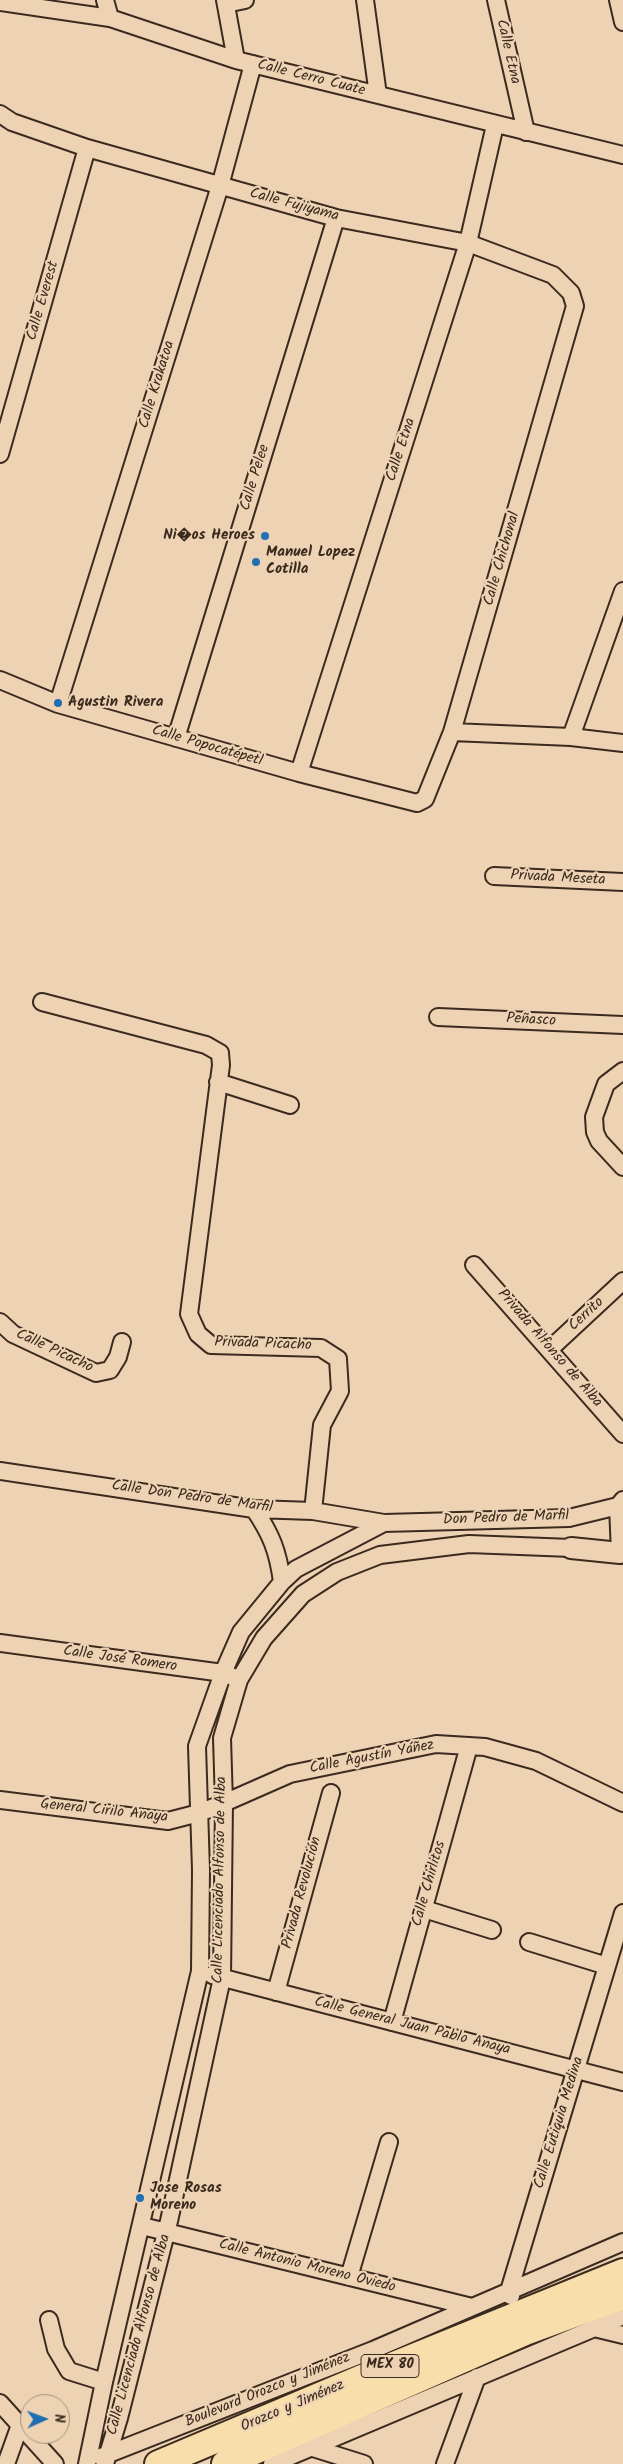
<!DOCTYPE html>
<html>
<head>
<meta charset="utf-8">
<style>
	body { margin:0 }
	#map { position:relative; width:623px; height:2464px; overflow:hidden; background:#edd3b4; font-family:Kalam,sans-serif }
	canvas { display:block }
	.north { position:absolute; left:20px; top:2394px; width:50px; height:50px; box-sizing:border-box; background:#edd3b4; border:1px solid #a68f78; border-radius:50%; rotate:88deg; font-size:14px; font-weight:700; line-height:20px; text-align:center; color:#3b2a1e }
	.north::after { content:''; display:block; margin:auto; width:18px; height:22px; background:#1f6fb2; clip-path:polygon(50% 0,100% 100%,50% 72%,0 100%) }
</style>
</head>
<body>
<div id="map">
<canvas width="623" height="2464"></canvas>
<div class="north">N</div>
</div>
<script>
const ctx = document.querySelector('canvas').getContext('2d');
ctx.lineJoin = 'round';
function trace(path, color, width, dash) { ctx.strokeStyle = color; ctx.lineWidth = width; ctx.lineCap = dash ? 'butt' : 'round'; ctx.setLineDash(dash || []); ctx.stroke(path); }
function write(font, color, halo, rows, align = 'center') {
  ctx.font = font + ' Kalam,sans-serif'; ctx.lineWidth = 4.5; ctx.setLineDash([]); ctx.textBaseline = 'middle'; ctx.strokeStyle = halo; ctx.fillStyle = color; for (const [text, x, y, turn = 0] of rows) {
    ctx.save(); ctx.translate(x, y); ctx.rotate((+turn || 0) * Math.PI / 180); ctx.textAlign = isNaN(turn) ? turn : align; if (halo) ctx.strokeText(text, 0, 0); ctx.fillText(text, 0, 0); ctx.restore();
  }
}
const minor = new Path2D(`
	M105,0l5,18
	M225,0l11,60
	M365,0l13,95
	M496,0l30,132
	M618,0l5,22
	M0,2l110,16 126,42 387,95
	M226,4l19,-4
	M0,114l12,8 75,26 249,70 132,25 85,32 18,18 4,13 -123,426 -27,67 -8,4 -118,-30 -241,-69 -58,-24
	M0,454l87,-306
	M58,704l162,-518 33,-122
	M452,732l119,5 52,6
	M571,737l52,-146
	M176,738l160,-520
	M299,773l169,-530 27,-118
	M494,876l129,6
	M42,1002l164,43 14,8 1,12 -32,249 9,20 13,11 110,3 17,11 2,32 -18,34 -9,86
	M438,1017l185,8
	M623,1071l-17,13 -12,33 1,15 4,9 24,26
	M218,1082l72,23
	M474,1265l149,169
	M0,1322l13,12 83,39 14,-3 8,-13 4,-15
	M550,1349l73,-68
	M0,1471l254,38 59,2 71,12 185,-5 49,-12 5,-6
	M618,1506l2,47 3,1
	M254,1509c17,25 24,42 28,73
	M0,1643l223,30 10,4
	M0,1800l168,21 31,-8 25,-10 66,-29 146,-30 49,3 51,14 87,42
	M424,1909l68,21
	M529,1942l78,24
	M212,1975l411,107
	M276,1992l55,-199
	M392,2022l77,-276
	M142,2226l330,81
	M349,2277l40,-135
	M511,2296l-2,-5 114,-378
	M49,2320l7,29 13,22 35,11
	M594,2328l29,7
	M0,2403l55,61
	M310,2447l54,17
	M101,2457l272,-107 250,-108
	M6,2464l14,-39
	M87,2464l17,-82 96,-411 1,-101 -4,-124 26,-73 18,-41 41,-50 14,-13 88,-46
	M105,2464l14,-46 50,-197 53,-243 2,-175 -2,-65 17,-58 25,-42 39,-44 34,-22 43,-17 89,-11 102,4
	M272,2464l351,-148
	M445,2464l32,-87`);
const tertiary = new Path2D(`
	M571,1548l49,5`);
const trunk = new Path2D(`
	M158,2464l204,-86 261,-106
	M225,2464l300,-132 98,-36`);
trace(minor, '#3b2a1e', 20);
trace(tertiary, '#3b2a1e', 24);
trace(trunk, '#3b2a1e', 30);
trace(minor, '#edd3b4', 16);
trace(tertiary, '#edd3b4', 20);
trace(trunk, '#f8deab', 26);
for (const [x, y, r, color] of [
	[265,536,5,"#1f6fb2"],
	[256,562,5,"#1f6fb2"],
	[58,703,5,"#1f6fb2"],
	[140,2198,5,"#1f6fb2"]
]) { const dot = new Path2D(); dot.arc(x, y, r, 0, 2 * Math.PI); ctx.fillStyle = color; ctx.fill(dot); trace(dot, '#edd3b4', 2); }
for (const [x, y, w] of [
	[390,2366,58]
]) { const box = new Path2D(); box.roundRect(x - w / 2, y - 11.5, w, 23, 4); ctx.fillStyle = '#edd3b4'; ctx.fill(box); trace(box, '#3b2a1e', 1); }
write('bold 14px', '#3b2a1e', null, [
	["MEX 80",390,2366]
]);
write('15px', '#3b2a1e', '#edd3b4', [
	["Calle Etna",507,52,77],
	["Calle Cerro Cuate",311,79,14],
	["Calle Fujiyama",294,206,15],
	["Calle Everest",44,301,-74],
	["Calle Krakatoa",158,385,-73],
	["Calle Etna",402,450,-72],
	["Calle Pelee",256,478,-73],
	["Calle Chichonal",503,559,-74],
	["Calle Popocatépetl",207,747,16],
	["Privada Meseta",558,879,3],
	["Peñasco",531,1021,3],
	["Cerrito",587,1315,-43],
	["Privada Picacho",263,1345,2],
	["Privada Alfonso de Alba",549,1349,49],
	["Calle Picacho",54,1352,25],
	["Calle Don Pedro de Marfil",192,1498,8],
	["Don Pedro de Marfil",506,1519,-2],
	["Calle José Romero",120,1660,8],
	["Calle Agustín Yáñez",372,1758,-11],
	["General Cirilo Anaya",104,1812,6],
	["Calle Licenciado Alfonso de Alba",221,1880,-89],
	["Calle Chirlitos",430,1884,-74],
	["Privada Revolución",303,1893,-75],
	["Calle General Juan Pablo Anaya",412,2027,14],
	["Calle Eutiquia Medina",560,2123,-73],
	["Calle Antonio Moreno Oviedo",307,2267,14],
	["Calle Licenciado Alfonso de Alba",140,2335,-75],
	["Boulevard Orozco y Jiménez",268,2391,-22],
	["Orozco y Jiménez",293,2407,-23]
]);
write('bold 15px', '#3b2a1e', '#edd3b4', [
	["Ni�os Heroes",255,536,"right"],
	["Manuel Lopez",266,553],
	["Cotilla",266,570],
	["Agustin Rivera",68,703],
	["Jose Rosas",150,2189],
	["Moreno",150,2206]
], 'left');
</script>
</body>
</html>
